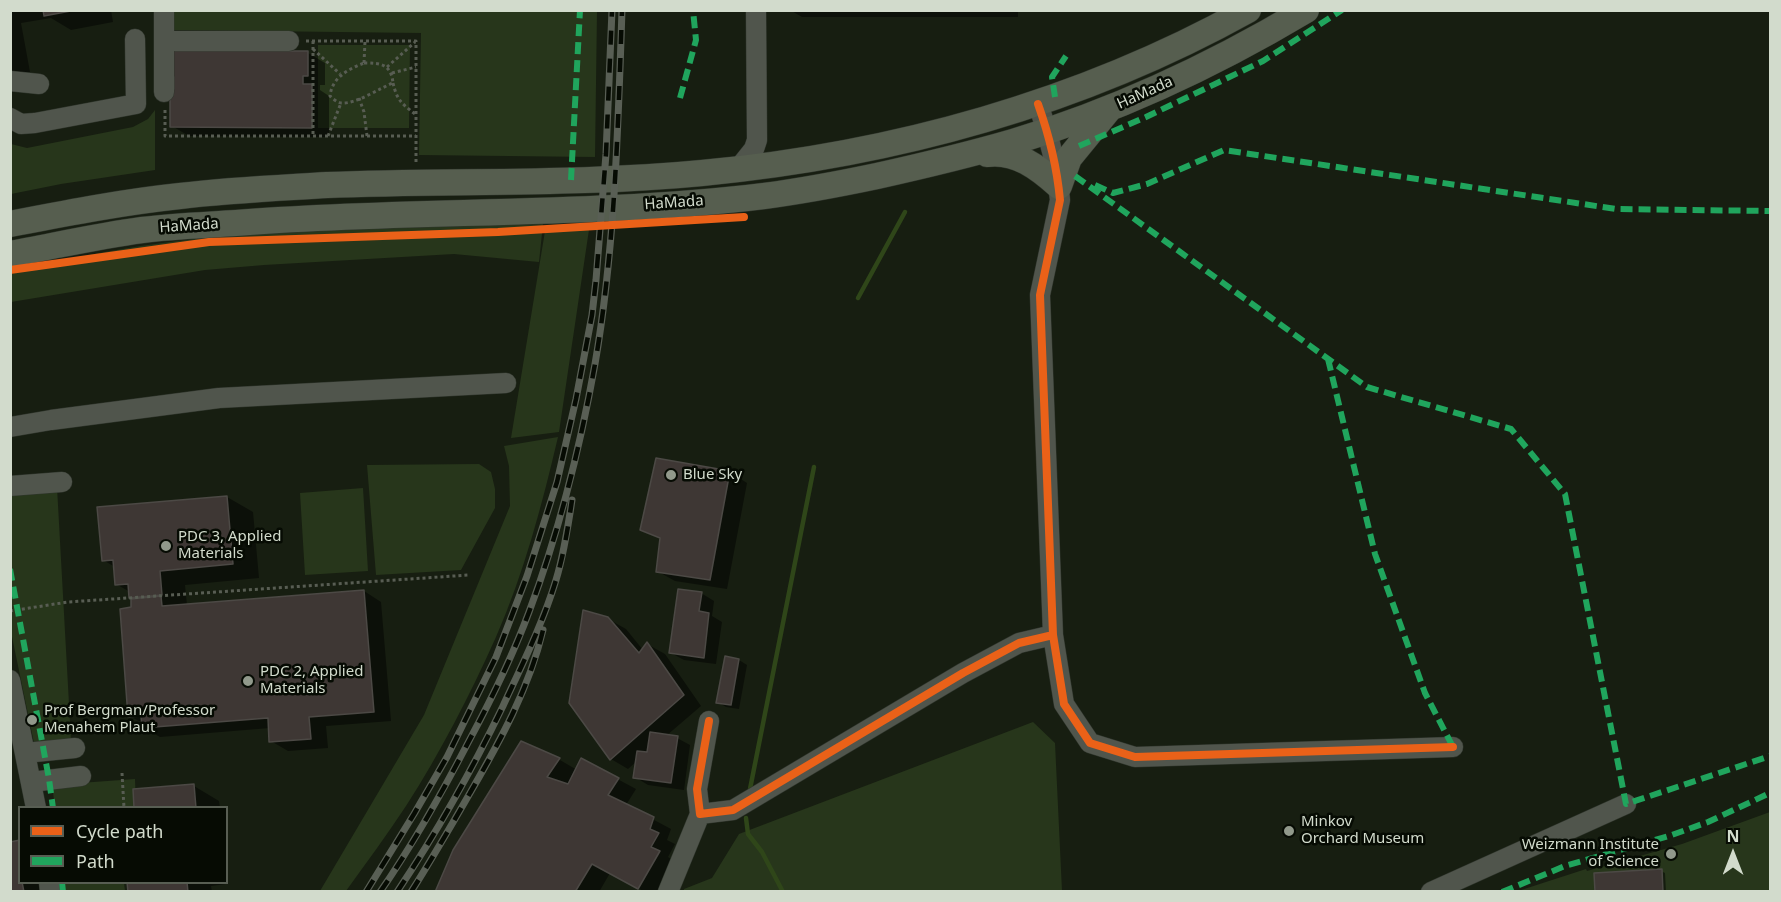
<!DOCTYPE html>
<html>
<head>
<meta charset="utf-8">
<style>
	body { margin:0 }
	#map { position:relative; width:1781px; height:902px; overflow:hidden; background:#171e11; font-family:"Noto Sans",sans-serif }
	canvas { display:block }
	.frame { position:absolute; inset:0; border:12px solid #d2dbcc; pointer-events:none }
	.legend { position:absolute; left:18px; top:806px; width:210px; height:78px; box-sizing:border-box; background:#060b03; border:2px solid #585e53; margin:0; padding:8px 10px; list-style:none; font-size:18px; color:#d2dbcc }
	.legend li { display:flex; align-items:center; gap:12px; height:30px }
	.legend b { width:30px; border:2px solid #585e53 }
	.north { position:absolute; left:1703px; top:824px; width:60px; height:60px; -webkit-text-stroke:4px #060b03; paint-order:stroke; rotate:0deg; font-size:16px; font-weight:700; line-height:24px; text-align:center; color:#d2dbcc }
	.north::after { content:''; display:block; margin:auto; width:21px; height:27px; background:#d2dbcc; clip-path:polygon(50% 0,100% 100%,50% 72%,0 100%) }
</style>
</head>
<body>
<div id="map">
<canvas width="1781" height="902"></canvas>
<div class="frame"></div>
<ul class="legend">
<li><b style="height:8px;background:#ea6118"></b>Cycle path</li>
<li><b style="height:8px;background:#20a55d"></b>Path</li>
</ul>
<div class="north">N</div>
</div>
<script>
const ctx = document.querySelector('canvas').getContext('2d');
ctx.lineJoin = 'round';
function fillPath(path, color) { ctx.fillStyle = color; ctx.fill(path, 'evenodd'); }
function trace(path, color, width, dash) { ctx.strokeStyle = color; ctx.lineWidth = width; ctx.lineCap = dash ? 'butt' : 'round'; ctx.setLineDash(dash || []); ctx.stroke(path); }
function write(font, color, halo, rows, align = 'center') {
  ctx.font = font + ' "Noto Sans",sans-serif'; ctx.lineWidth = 5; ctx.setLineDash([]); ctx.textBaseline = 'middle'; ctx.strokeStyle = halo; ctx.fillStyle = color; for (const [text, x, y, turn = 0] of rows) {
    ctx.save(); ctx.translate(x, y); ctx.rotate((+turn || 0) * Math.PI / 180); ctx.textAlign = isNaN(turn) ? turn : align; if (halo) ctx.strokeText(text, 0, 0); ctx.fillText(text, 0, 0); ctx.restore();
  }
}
fillPath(new Path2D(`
	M173,10l424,1 -2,146 -176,-2 2,-122 -248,-3z
	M318,45h92l-1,83h-91z
	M155,110v60l-94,14 -50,10v-50l16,4 106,-21 15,-8z
	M590,223l-31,209 -48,6 35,-213z
	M543,224l-4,38 -85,-8 -190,11 -59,5 -194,32v-28c169,-49 357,-46 532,-50z
	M558,437c-16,68 -34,136 -62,200 -26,58 -56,116 -90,169 -19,29 -40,57 -60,85h-26l104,-176 86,-209 -1,-40 -5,-20z
	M479,464l12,8 4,17v19l-34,62 -85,5 -9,-110z
	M57,487l14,253 -37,3 -23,-111 -1,-144z
	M363,488l5,83 -63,4 -5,-82z
	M1033,722l22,21 7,148h-378v-2l28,-11 27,-44z
	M135,779l1,28h-81l-3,-22z
	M1770,812v79l-255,1 71,-23 1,2 95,-27z
	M64,883h60l1,8h-60z`), '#27361b');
fillPath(new Path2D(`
	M10,10h101l2,12 -42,8 -20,-12 -30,5 9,49 -20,4z
	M790,10h228v7h-216z
	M308,53l17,10v22h-5v5l9,6v41l-140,-1 -17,-10 4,-36v-12l-3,-2z
	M730,472l17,11 -20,106 -52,-8 -18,-10 5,-31 -20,-11z
	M227,497l26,15 6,66 -74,7 2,20 177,-14 17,11 10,119 -65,5 2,22 -40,3 -17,-10 -1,-13 -110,9 -17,-10v-4l-14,-7 4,-107 3,-9 -6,-3v-5l-14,-8 -1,-17 -12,-7z
	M701,593l13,8 -2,15 10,6 -6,42 -32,-4 -13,-7z
	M608,619l18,10 17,21 4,-6 18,10 36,52 -35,30 11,2 13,7 -6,45 -36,-5 -13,-8 2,-16 -9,8 -17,-10z
	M739,660l8,5 -8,44 -13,-2 -8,-5z
	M521,742l39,18 17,10 5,-10 54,29 -10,16 45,24 -4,11 8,4 -7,13 8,5 -17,30h-14l-35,-19 -11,19h-162z
	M194,786l25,15 1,7h-85z
	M1661,871l4,2 1,19h-69z
	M20,882h25l1,10h-36z
	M129,882h97v2l-15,2 1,6h-83z`), '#0007');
trace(new Path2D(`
	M858,298l47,-86
	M750,789l64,-322
	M746,818l2,16 14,18 21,40`), '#2f4619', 4.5);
const building = new Path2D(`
	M43,10h33l-32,6z
	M171,51h137v25h-5v8h9v44l-142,-1v-38h4v-12h-3z
	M656,458l74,13 -20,109 -54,-8 4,-34 -20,-8z
	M227,496l6,68 -73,7 2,24 -33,3 -1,-14 -13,1 -2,-25 -11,1 -5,-54z
	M678,589l24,3 -3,19 10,2 -5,45 -35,-5z
	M364,590l10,122 -65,5 2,22 -42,3 -1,-24 -126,10 -1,-12 -13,1 -8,-108 11,-2v-8l30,-3 1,10z
	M583,610l25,7 31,36 8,-11 37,53 -74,65 -41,-57z
	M725,656l14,3 -8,46 -15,-2z
	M650,732l28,4 -7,47 -38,-5 4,-27 10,1z
	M521,741l39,17 -13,19 21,7 13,-26 38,20 -11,17 46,22 -4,12 9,4 -8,14 9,4 -22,38 -46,-25 -17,28h-140l18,-42z
	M194,784l2,24h-62l-1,-19z
	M20,840v42h2l2,10h-14v-50z
	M1662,869l1,23h-68l-1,-19z
	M127,882h60l1,10h-60z`);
fillPath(building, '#3e3734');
trace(building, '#4c4945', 1.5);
const minor = new Path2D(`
	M164,10v82
	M164,41h125
	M10,81l29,3
	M1038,104c11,31 19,63 22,96l-20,95 13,340 11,69 26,39 45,14 318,-10
	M10,118l11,6 14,-1 101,-19 -1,-65
	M738,169l16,-20 3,-9 -1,-130
	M10,427l41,-7 168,-22 287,-15
	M10,486l52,-4
	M10,680l26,128
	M25,753l50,-5
	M31,782l50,-6
	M700,814l33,-4 230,-137 56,-30 34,-8
	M49,882l1,10
	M668,892l32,-78 -3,-25 12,-68
	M1431,892l195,-88`);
const major = new Path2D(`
	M987,154c29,-4 52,14 72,32l10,-28 41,-50
	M10,224c57,-11 113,-22 170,-28 49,-6 98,-8 147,-11 125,-5 251,0 375,-12 191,-18 379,-70 546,-163
	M10,254c44,-8 88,-18 132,-24 31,-4 63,-5 94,-7 176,-14 353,-6 528,-27 38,-5 75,-12 113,-20 45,-10 91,-21 136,-34 103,-31 201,-77 293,-132`);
trace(minor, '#30362d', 21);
trace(major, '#30362d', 27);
trace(new Path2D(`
	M306,41h110v123
	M313,41v95
	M313,49l27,25
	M364,63c17,0 27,1 29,20 -13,5 -37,21 -51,20 -4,0 -9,-4 -12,-7 2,-19 19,-27 34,-33z
	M364,63l1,-22
	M387,67l28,-25
	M392,73l24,-6
	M393,83c4,17 8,20 22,31
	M359,98l5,14 3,24
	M165,110v26h251
	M328,136l13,-33
	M10,611l58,-9 401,-27
	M122,773l2,35`), '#585d53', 3, [3, 3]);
trace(minor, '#50554c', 20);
trace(major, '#565e4f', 26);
const rail = new Path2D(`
	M366,892l48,-78 33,-57 49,-100 31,-81 30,-94 19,-83 16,-84 4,-35 10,-126 6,-144
	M380,892c34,-49 63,-101 90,-153 22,-41 43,-84 59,-127 30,-80 51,-164 66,-248 20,-116 23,-236 27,-354
	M397,892c40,-60 75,-122 106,-186 19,-41 40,-83 53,-126 8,-26 12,-53 16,-80
	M411,892c21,-33 40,-66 59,-99 30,-52 59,-104 73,-163`);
trace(rail, '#595f55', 7);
trace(rail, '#060b03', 4.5, [14]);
trace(new Path2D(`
	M1055,97l-3,-20 14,-21
	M680,98l16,-58 -3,-30
	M1079,146l67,-29 117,-56 79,-51
	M1075,176l292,211 144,42 54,65 61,310 144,-48
	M571,180l9,-170
	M1095,185l18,8 34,-9 77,-34 392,59 154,2
	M1328,359l47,195 50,139 28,54
	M10,569l39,210 4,29
	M62,882l1,10
	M1502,892l63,-26 104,-30 39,-14 62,-29`), '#20a55d', 6, [12, 6]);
trace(new Path2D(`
	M1038,104c11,31 19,63 22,96l-20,95 13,340 11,69 26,39 45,14 318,-10
	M10,270l199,-28 289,-10 246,-15
	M709,721l-12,68 3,25 33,-4 230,-137 56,-30 34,-8`), '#ea6118', 8);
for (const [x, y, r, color] of [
	[671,475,6,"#91998b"],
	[166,546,6,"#91998b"],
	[248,681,6,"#91998b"],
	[32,720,6,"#91998b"],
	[1289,831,6,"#91998b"],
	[1671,854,6,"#91998b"]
]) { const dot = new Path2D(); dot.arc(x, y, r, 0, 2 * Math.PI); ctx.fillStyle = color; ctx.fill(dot); trace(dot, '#060b03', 2); }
write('15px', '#d2dbcc', '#060b03', [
	["HaMada",1145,93,-24],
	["HaMada",674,203,-4],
	["HaMada",189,226,-4]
]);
write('15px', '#d2dbcc', '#060b03', [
	["Blue Sky",683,475],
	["PDC 3, Applied",178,537],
	["Materials",178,554],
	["PDC 2, Applied",260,672],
	["Materials",260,689],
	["Prof Bergman/Professor",44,711],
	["Menahem Plaut",44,728],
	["Minkov",1301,822],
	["Orchard Museum",1301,839],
	["Weizmann Institute",1659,845,"right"],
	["of Science",1659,862,"right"]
], 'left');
</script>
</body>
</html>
